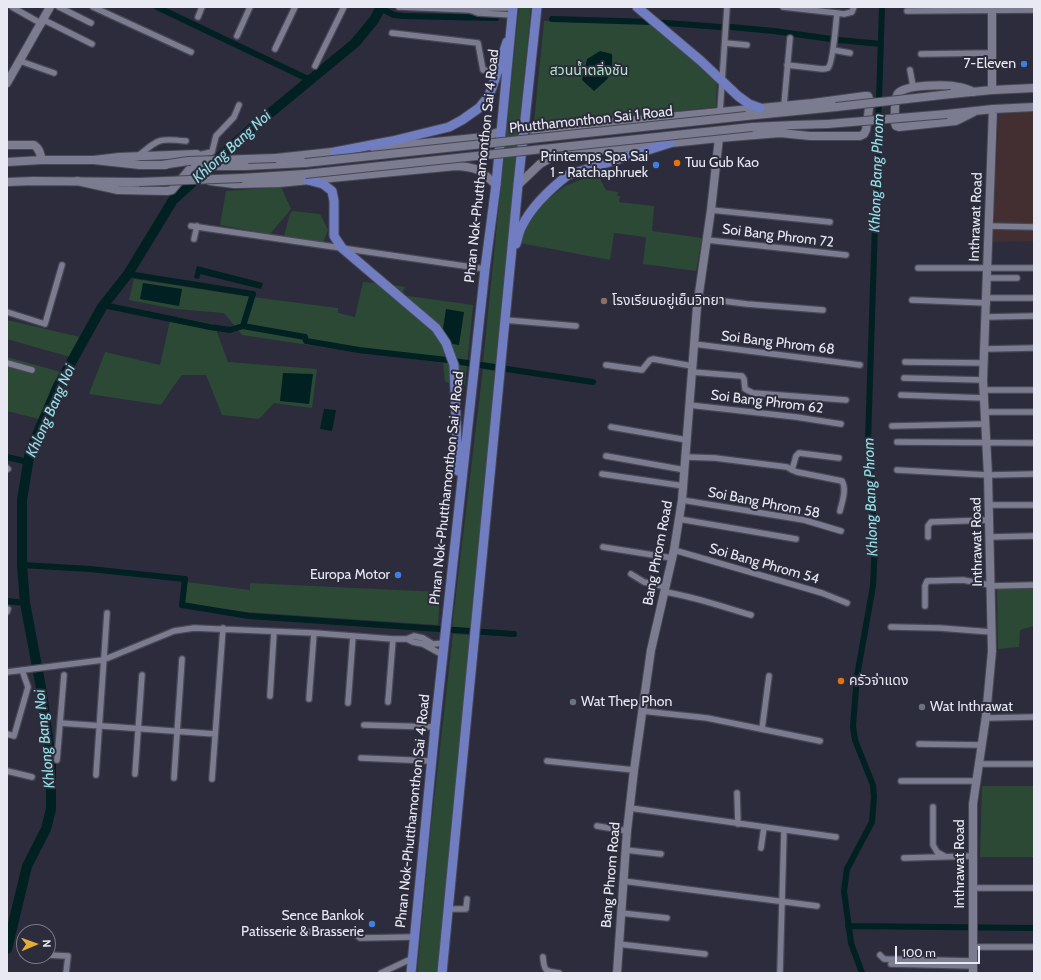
<!DOCTYPE html>
<html>
<head>
<meta charset="utf-8">
<style>
	body { margin:0 }
	#map { position:relative; width:1041px; height:980px; overflow:hidden; background:#2c2c3c; font-family:Cabin,sans-serif }
	canvas { display:block }
	.frame { position:absolute; inset:0; border:8px solid #e9e9f4; pointer-events:none }
	.north { position:absolute; left:16px; top:924px; width:40px; height:40px; box-sizing:border-box; background:#2c2c3c; border:1px solid #787886; border-radius:50%; rotate:88deg; font-size:11px; font-weight:700; line-height:16px; text-align:center; color:#e9e9f4 }
	.north::after { content:''; display:block; margin:auto; width:14px; height:18px; background:#e5ad36; clip-path:polygon(50% 0,100% 100%,50% 72%,0 100%) }
	.scale { position:absolute; left:895px; top:946px; width:85px; height:18px; box-sizing:border-box; border:2px solid #e9e9f4; border-top:0; padding-left:5px; font-size:12px; line-height:14px; white-space:nowrap; color:#e9e9f4; -webkit-text-stroke:3px #2c2c3c; paint-order:stroke }
</style>
</head>
<body>
<div id="map">
<canvas width="1041" height="980"></canvas>
<div class="frame"></div>
<div class="north">N</div>
<div class="scale">100 m</div>
</div>
<script>
const ctx = document.querySelector('canvas').getContext('2d');
ctx.lineJoin = 'round';
function fillPath(path, color) { ctx.fillStyle = color; ctx.fill(path, 'evenodd'); }
function trace(path, color, width, dash) { ctx.strokeStyle = color; ctx.lineWidth = width; ctx.lineCap = dash ? 'butt' : 'round'; ctx.setLineDash(dash || []); ctx.stroke(path); }
function write(font, color, halo, rows, align = 'center') {
  ctx.font = font + ' Cabin,"Noto Sans Thai",sans-serif'; ctx.lineWidth = 4; ctx.setLineDash([]); ctx.textBaseline = 'middle'; ctx.strokeStyle = halo; ctx.fillStyle = color; for (const [text, x, y, turn = 0] of rows) {
    ctx.save(); ctx.translate(x, y); ctx.rotate((+turn || 0) * Math.PI / 180); ctx.textAlign = isNaN(turn) ? turn : align; if (halo) ctx.strokeText(text, 0, 0); ctx.fillText(text, 0, 0); ctx.restore();
  }
}
fillPath(new Path2D(`
	M1034,110v131l-42,1 7,-130z`), '#432f32');
fillPath(new Path2D(`
	M519,7h12l-35,357 -13,-2z
	M544,21l114,3 59,53 -1,30 -176,18 -6,-3z
	M598,175l8,15 12,2 -1,4h3l-1,6 35,4 -2,25 50,7 -6,33 -53,-7 3,-27 -32,-4 -4,27 -90,-17 2,-16 25,-27 18,-14 15,-6z
	M281,187l10,22 -21,25 -50,-9 6,-34z
	M292,211l28,3 8,16 -5,13 -39,-7 6,-22z
	M134,279l118,18 86,11v5l17,4 8,-35 24,2 18,3 -4,8 72,10 -8,80 -20,-3 -2,-19 -115,-15 -86,-13 -18,-22 -49,-4 -46,-9z
	M171,316l43,8 14,38 89,7 -5,39 -38,-5 -15,16 -37,-4 -16,-40h-24l-9,12 -12,18 -72,-11 16,-42 55,13z
	M7,320l73,17 -10,20 -63,-18z
	M7,357l54,15 -22,47 -32,-8z
	M483,369l12,2 -23,258 -20,-2z
	M186,582l64,8v-7l190,9 -2,33 -191,-13 -64,-8z
	M1034,588v38l-14,4 -1,17 -21,2 -1,-60z
	M453,634l18,1 -34,338h-20l14,-146z
	M982,786h52v71h-54z`), '#2c4936');
fillPath(new Path2D(`
	M600,51l12,3c1,23 -2,23 -18,37l-12,-11 5,-21z
	M197,266l66,17 -2,6 -61,-15 -1,5 -5,-1z
	M143,283l39,6 -3,17 -39,-7z
	M446,309l18,3 -5,33 -18,-3z
	M283,373l30,1 -4,30 -29,-3z
	M324,409l12,1 -4,21 -12,-2z`), '#002021');
trace(new Path2D(`
	M157,7l153,73
	M380,8l14,7 9,1 93,2
	M552,19l100,3 69,5
	M731,27l43,4 57,8
	M839,40l42,4
	M128,274l125,20 -10,32 62,11 1,4 53,9 88,10 146,22
	M103,305l107,22 20,3 13,-4
	M7,457l21,5
	M22,565l68,4 95,10 -3,26 67,11 265,18
	M7,601l18,2
	M848,926l186,2
	M862,973l-11,-30 -7,-52 3,-22 25,-47 2,-25 -1,-12 -18,-45 -2,-14 4,-50 16,-90 2,-43 -7,-102 14,-434`), '#002021', 6);
trace(new Path2D(`
	M7,949l20,-83 19,-37 5,-20v-48l-9,-68 -17,-90 -3,-38v-65l8,-49 28,-65 44,-79 26,-33 45,-74 79,-72 103,-85 19,-23 7,-13`), '#002021', 10);
const street = new Path2D(`
	M12,7l30,17
	M59,7l32,16
	M93,7l98,45
	M399,7l71,3
	M783,7l54,6c-1,9 -4,51 -9,55 -2,1 -4,1 -6,1l-35,-4
	M907,11l127,-1
	M837,13l7,1 8,-2 2,-5
	M513,15l-35,-2 -8,-3 9,-2h34
	M198,17l4,-10
	M44,20l48,24
	M392,33l86,10 5,27 17,2
	M237,36l13,-29
	M725,43l22,2
	M275,49l20,-42
	M833,50l17,3
	M921,54l71,-1
	M20,61l34,12
	M315,66l29,-59
	M910,70l3,16
	M784,105l6,-67
	M720,112l7,-105
	M198,155l14,-3 4,-16 18,-19 5,-12
	M138,156c21,-17 20,-18 48,-15
	M711,210l119,12
	M191,226l294,43
	M988,226l46,1
	M194,239l3,-13
	M707,240l139,15
	M918,268h116
	M987,278h30
	M699,298l48,6 76,6
	M987,298h47
	M912,300l75,3
	M7,312l38,12 17,-59
	M986,317l48,-1
	M505,320l71,6
	M694,344l166,21
	M985,349l49,-1
	M905,362l79,1
	M7,363l25,7
	M606,365l36,5 8,-10 3,-1 39,7
	M692,372l50,4 2,3 1,10 8,4 93,7
	M904,378l79,2
	M984,390h50
	M901,395l83,3
	M689,405l107,12 45,7
	M985,412h49
	M892,426l93,-2
	M611,427l76,13
	M897,442l137,1
	M606,456l79,14
	M686,457l29,1 72,9 5,3 4,-14 3,-3 40,5
	M7,468l1,1
	M792,470l5,2 45,9c5,8 0,21 -2,30
	M897,470l91,5 46,-1
	M602,474l82,12
	M682,500l122,20 37,11
	M989,505h45
	M679,519l117,20
	M928,537v-11l3,-4 58,-2
	M989,537l45,-1
	M603,547l69,11
	M674,550l148,43 25,10
	M631,574l13,8 22,5
	M990,586l44,-1
	M664,592c30,4 58,15 87,23
	M925,606v-20l2,-5 36,-1 27,5
	M7,612l1,-3
	M891,627l49,1 51,4
	M407,639l6,3 10,2 20,11
	M7,672l96,-12 71,-29 20,-3 120,5 79,6h14l7,-3 9,2 10,6 11,-1
	M270,696l4,-64
	M309,699l5,-66
	M388,702l5,-63
	M348,703l5,-67
	M642,711l65,7 113,23
	M986,718l48,-1
	M60,723l155,11
	M364,725l71,2
	M762,729l7,-53
	M7,734l7,2 14,-49 -6,-17
	M919,744l63,1
	M361,758l70,3
	M57,760l7,-85
	M547,761l87,9
	M979,764h55
	M7,771l25,6
	M135,774l7,-99
	M96,775l11,-162
	M174,778l8,-119
	M212,779l11,-151
	M901,781h75
	M737,793l1,31
	M933,807v38l4,7 7,4
	M630,808l206,29
	M597,826l30,5
	M761,848l3,-21
	M626,850l35,4
	M904,858l69,-2
	M623,881l194,25
	M973,888h61
	M449,909h17l1,-10
	M621,913l46,5
	M304,932h49l7,6 55,-1
	M618,944l87,10
	M973,947h61
	M23,954h1
	M48,955l20,1 -2,17
	M880,955l4,4 89,2
	M543,957c1,14 2,14 16,16
	M891,964l82,2
	M381,973l32,-15
	M780,973l4,-143`);
const secondary = new Path2D(`
	M7,83l43,-76
	M992,90v-83
	M951,94l41,-4 42,-2
	M974,112l-18,9 -57,6 -3,-1 -1,-3c0,-7 -1,-22 2,-28 4,-11 51,-11 62,-8 5,1 10,3 15,5
	M947,114l46,-5 41,-2
	M746,116l90,-9
	M752,127l42,-2 34,-1
	M7,145h27c6,4 6,9 8,15
	M374,148l111,-11 16,-6
	M276,158l65,-7
	M7,162l35,-2h52l46,5
	M245,166l60,-3
	M242,178l63,-4
	M77,181l41,9 49,1 5,-1 27,-32 -2,-4 -78,3 -25,3
	M210,181l24,3 45,-1 177,-17c22,1 24,4 40,19
	M7,182l26,-1 106,1
	M518,185l22,-21 16,-9 163,-17 61,-5 30,3h50l4,-2 2,-4 4,-29 -2,-5h-3l-52,7 -280,27 -5,-2 -3,-4
	M617,973l10,-142 7,-61 17,-120 23,-100 8,-50 15,-193 14,-97 8,-72
	M973,973v-169l13,-88 6,-65 -4,-176 -5,-95 10,-271`);
const primary = new Path2D(`
	M637,7l64,54 37,35 11,8 11,4
	M335,152l57,-11 57,-14 13,-7 17,-12 9,-11 4,-9 15,-46
	M308,180l15,4 9,7 2,10v35l8,12 94,80 10,15 8,22 4,106
	M516,244c2,-6 3,-13 6,-18 10,-20 28,-37 46,-51l102,-32
	M411,973l24,-246 50,-458 11,-84 17,-178
	M442,973l76,-788 19,-178`);
trace(street, '#474755', 8);
trace(secondary, '#474755', 10);
trace(primary, '#474755', 11);
trace(street, '#7c7c90', 5.5);
trace(secondary, '#7c7c90', 8);
trace(primary, '#707dc1', 9);
const secondaryBridge = new Path2D(`
	M836,107l115,-13
	M828,124l119,-10
	M305,163l441,-47
	M140,165h26
	M162,165l26,-4 88,-3
	M195,166h50
	M305,174l447,-47
	M139,182l103,-4`);
trace(secondaryBridge, '#474755', 10, []);
trace(secondaryBridge, '#7c7c90', 8);
for (const [x, y, r, color] of [
	[1024,64,4,"#3f7fe0"],
	[677,163,4,"#e8710a"],
	[656,165,4,"#3f7fe0"],
	[604,301,4,"#8d6e63"],
	[398,575,4,"#3f7fe0"],
	[841,681,4,"#e8710a"],
	[573,702,4,"#6b7280"],
	[922,707,4,"#6b7280"],
	[372,924,4,"#3f7fe0"]
]) { const dot = new Path2D(); dot.arc(x, y, r, 0, 2 * Math.PI); ctx.fillStyle = color; ctx.fill(dot); trace(dot, '#2c2c3c', 1.5); }
write('14px', '#e9e9f4', '#2c2c3c', [
	["7-Eleven",1016,64,"right"],
	["Printemps Spa Sai",648,157,"right"],
	["1 - Ratchaphruek",648,173,"right"],
	["Tuu Gub Kao",685,163],
	["โรงเรียนอยู่เย็นวิทยา",612,301],
	["Europa Motor",390,575,"right"],
	["ครัวจ่าแดง",849,681],
	["Wat Thep Phon",581,702],
	["Wat Inthrawat",930,707],
	["Sence Bankok",364,916,"right"],
	["Patisserie & Brasserie",364,932,"right"]
], 'left');
write('14px', '#b1e9c3', '#2c2c3c', [
	["สวนน้ำตลิ่งชัน",589,71]
]);
write('14px', '#e9e9f4', '#2c2c3c', [
	["Phutthamonthon Sai 1 Road",591,120,-6],
	["Phran Nok-Phutthamonthon Sai 4 Road",482,166,-84],
	["Inthrawat Road",976,217,-88],
	["Soi Bang Phrom 72",778,236,7],
	["Soi Bang Phrom 68",778,343,7],
	["Soi Bang Phrom 62",767,402,7],
	["Phran Nok-Phutthamonthon Sai 4 Road",447,488,-84],
	["Soi Bang Phrom 58",764,503,11],
	["Inthrawat Road",977,542,-91],
	["Bang Phrom Road",658,553,-79],
	["Soi Bang Phrom 54",764,564,16],
	["Phran Nok-Phutthamonthon Sai 4 Road",413,811,-84],
	["Inthrawat Road",960,864,-90],
	["Bang Phrom Road",611,875,-85]
]);
write('italic 15px', '#92e1e5', '#2c2c3c', [
	["Khlong Bang Noi",232,147,-42],
	["Khlong Bang Phrom",877,173,-88],
	["Khlong Bang Noi",51,411,-66],
	["Khlong Bang Phrom",871,497,-92],
	["Khlong Bang Noi",45,739,-96]
]);
</script>
</body>
</html>
